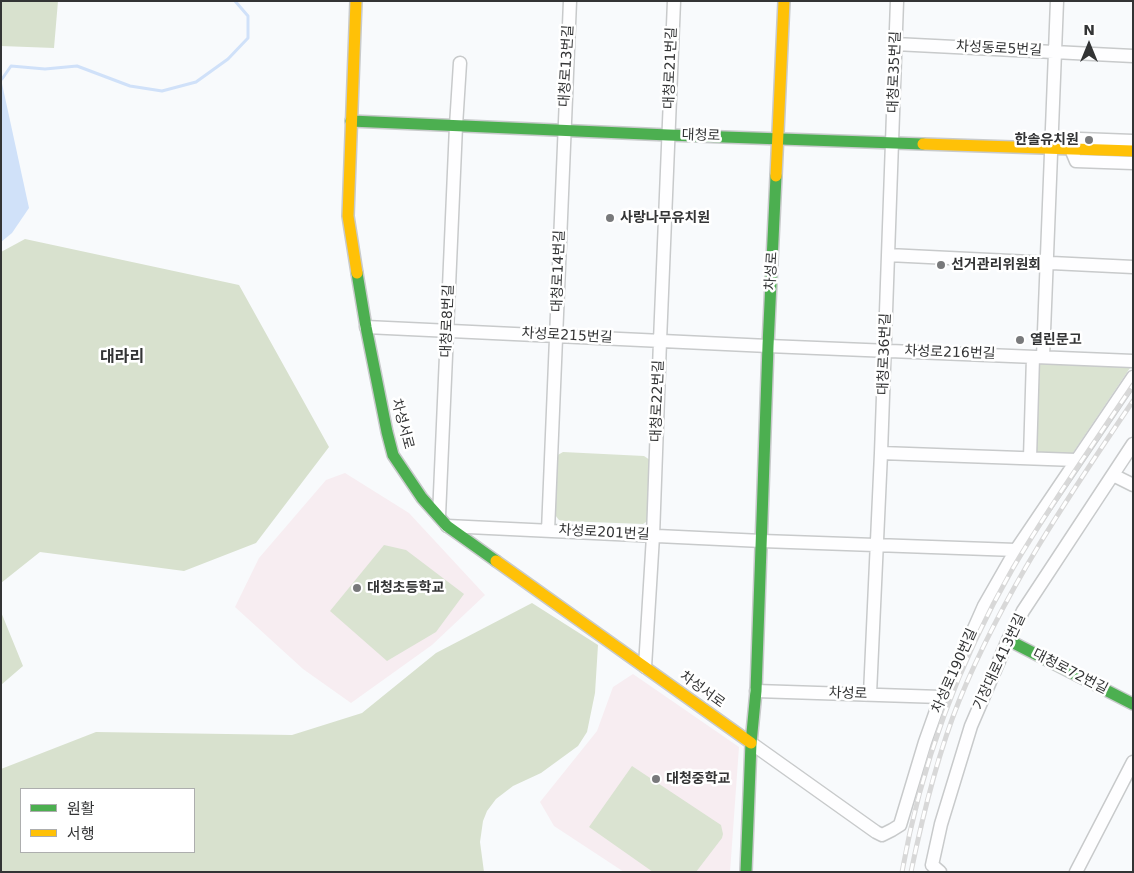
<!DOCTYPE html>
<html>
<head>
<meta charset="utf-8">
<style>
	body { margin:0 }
	#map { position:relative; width:1134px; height:873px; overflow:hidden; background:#f8fafc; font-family:"DejaVu Sans","Noto Sans KR",sans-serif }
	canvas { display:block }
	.frame { position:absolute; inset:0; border:2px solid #333435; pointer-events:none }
	.legend { position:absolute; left:20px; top:788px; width:175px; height:65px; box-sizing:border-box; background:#fff; border:1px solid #adaeae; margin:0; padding:6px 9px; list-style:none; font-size:15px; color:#333435 }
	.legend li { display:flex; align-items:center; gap:10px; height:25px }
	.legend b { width:25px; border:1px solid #adaeae }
	.north { position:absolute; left:1064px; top:20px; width:50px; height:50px; -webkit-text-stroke:4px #fff; paint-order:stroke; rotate:0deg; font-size:14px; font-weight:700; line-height:20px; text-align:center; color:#333435 }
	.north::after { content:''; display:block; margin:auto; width:18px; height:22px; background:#333435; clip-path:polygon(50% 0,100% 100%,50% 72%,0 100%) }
</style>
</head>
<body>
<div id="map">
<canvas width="1134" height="873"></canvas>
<div class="frame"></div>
<ul class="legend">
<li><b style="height:6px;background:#4caf50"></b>원활</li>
<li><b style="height:6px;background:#ffc107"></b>서행</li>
</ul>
<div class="north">N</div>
</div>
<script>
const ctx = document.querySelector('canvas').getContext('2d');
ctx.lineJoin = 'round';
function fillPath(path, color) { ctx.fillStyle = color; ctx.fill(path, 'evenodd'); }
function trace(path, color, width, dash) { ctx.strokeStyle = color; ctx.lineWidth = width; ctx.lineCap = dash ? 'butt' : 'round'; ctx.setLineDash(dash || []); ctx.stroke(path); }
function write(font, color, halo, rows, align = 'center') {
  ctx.font = font + ' "DejaVu Sans","Noto Sans KR",sans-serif'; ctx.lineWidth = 5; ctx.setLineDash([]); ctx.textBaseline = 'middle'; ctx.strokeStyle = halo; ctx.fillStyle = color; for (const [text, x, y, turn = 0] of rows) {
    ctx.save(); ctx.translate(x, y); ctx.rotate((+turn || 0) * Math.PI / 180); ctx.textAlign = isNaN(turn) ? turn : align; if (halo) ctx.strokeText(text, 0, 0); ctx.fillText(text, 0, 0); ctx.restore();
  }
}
fillPath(new Path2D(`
	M345,473l64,40 76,82 -53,50 -81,58 -48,-34 -68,-62 24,-49 67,-78z
	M633,674l106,73 -9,125h-106l-70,-46 -14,-24 57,-71 16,-44z`), '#f7edf1');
fillPath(new Path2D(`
	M1037,362l90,4 3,2 -58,86 -39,-1z
	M563,452l81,4 6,4 -1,60 -6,4 -79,-3 -5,-1 -4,-5 1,-59z
	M384,545l22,5 58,44 -28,38 -49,29 -57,-50z
	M632,766l89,59 2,9 -1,4 -26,34h-43l-64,-45z`), '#dae3d1');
fillPath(new Path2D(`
	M1,1h57l-4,47 -53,-2z
	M25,239l214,46 90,162 -73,96 -72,28 -144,-19 -39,31v-331z
	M532,603l66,42 -3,48 -8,39 -9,14 -37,27 -28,13 -17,13 -9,12 -4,10 -3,21 4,30h-483v-103l95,-37 196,3 70,-22 74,-60zM21,789h173v63h-173z
	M1,612l22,54 -22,19z`), '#d8e1ce');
fillPath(new Path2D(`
	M1,79l28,129 -17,25 -11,9z`), '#d0e1f9');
trace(new Path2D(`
	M2,79l9,-13 34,3 32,-3 53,20 32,5 34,-9 32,-23 20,-21v-22l-13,-15`), '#d0e1f9', 3);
const street = new Path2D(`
	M895,44l238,12
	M1133,141l-53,-2 -9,10 5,12 57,2
	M888,255l245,12
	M366,327l402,19 365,15
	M1043,357l14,-356
	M881,453l195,7
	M1030,458l3,-101
	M1113,475l20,10
	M439,516l17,-390 4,-63
	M447,526l315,15 254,9
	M548,531l22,-530
	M645,667l8,-131 7,-195 14,-340
	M756,691l185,6
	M870,694l11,-241 16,-452
	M751,743l125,89 6,3 10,-5 8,-5 25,-83 16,-45 16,-30 27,-61 32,-56 117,-173
	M940,872l-8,-7 9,-41 30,-98 37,-86 15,-29 110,-167
	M1076,872l57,-110`);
const fast = new Path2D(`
	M351,121l317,14 255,9
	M357,273l9,54 21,105 6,23 29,43 25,28 49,35
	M1008,640l125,64
	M746,872l5,-129 5,-52 12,-345 8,-170`);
const slow = new Path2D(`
	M356,1l-8,215 9,57
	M923,144l210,7
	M776,176l8,-175
	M496,561l255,182`);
trace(street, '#c8cacb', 15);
trace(fast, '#c8cacb', 14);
trace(slow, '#c8cacb', 14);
trace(street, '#fefeff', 12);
trace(fast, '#4caf50', 11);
trace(slow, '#ffc107', 11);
const rail = new Path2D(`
	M902,872c19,-107 57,-210 111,-304 37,-63 79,-122 120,-183
	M911,872c12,-58 26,-116 48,-171 44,-108 109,-204 174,-300`);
trace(rail, '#d8d8d8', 5);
trace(rail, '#fff', 3, [9]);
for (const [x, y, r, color] of [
	[1089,140,5,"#78797b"],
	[610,218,5,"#78797b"],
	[941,265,5,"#78797b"],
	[1020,340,5,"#78797b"],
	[357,588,5,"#78797b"],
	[656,779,5,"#78797b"]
]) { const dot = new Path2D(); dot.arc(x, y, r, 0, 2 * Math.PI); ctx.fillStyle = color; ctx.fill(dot); trace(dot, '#fff', 2); }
write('14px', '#333435', '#fff', [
	["차성동로5번길",999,49,3],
	["대청로13번길",567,66,-87],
	["대청로21번길",671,68,-88],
	["대청로35번길",895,72,-88],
	["대청로",701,136,2],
	["대청로14번길",559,271,-88],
	["차성로",772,271,-87],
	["대청로8번길",448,321,-88],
	["차성로215번길",567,336,3],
	["차성로216번길",950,353,2],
	["대청로36번길",885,354,-88],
	["대청로22번길",658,401,-88],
	["차성서로",402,424,75],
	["차성로201번길",604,533,3],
	["기장대로413번길",1000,662,-65],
	["차성로190번길",955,671,-66],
	["대청로72번길",1070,672,27],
	["차성서로",702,690,36],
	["차성로",848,694,2]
]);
write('bold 14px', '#333435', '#fff', [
	["한솔유치원",1079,140,"right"],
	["사랑나무유치원",620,218],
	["선거관리위원회",951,265],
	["열린문고",1030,340],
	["대청초등학교",367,588],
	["대청중학교",666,779]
], 'left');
write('bold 16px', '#333435', '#fff', [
	["대라리",122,358]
]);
</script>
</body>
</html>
